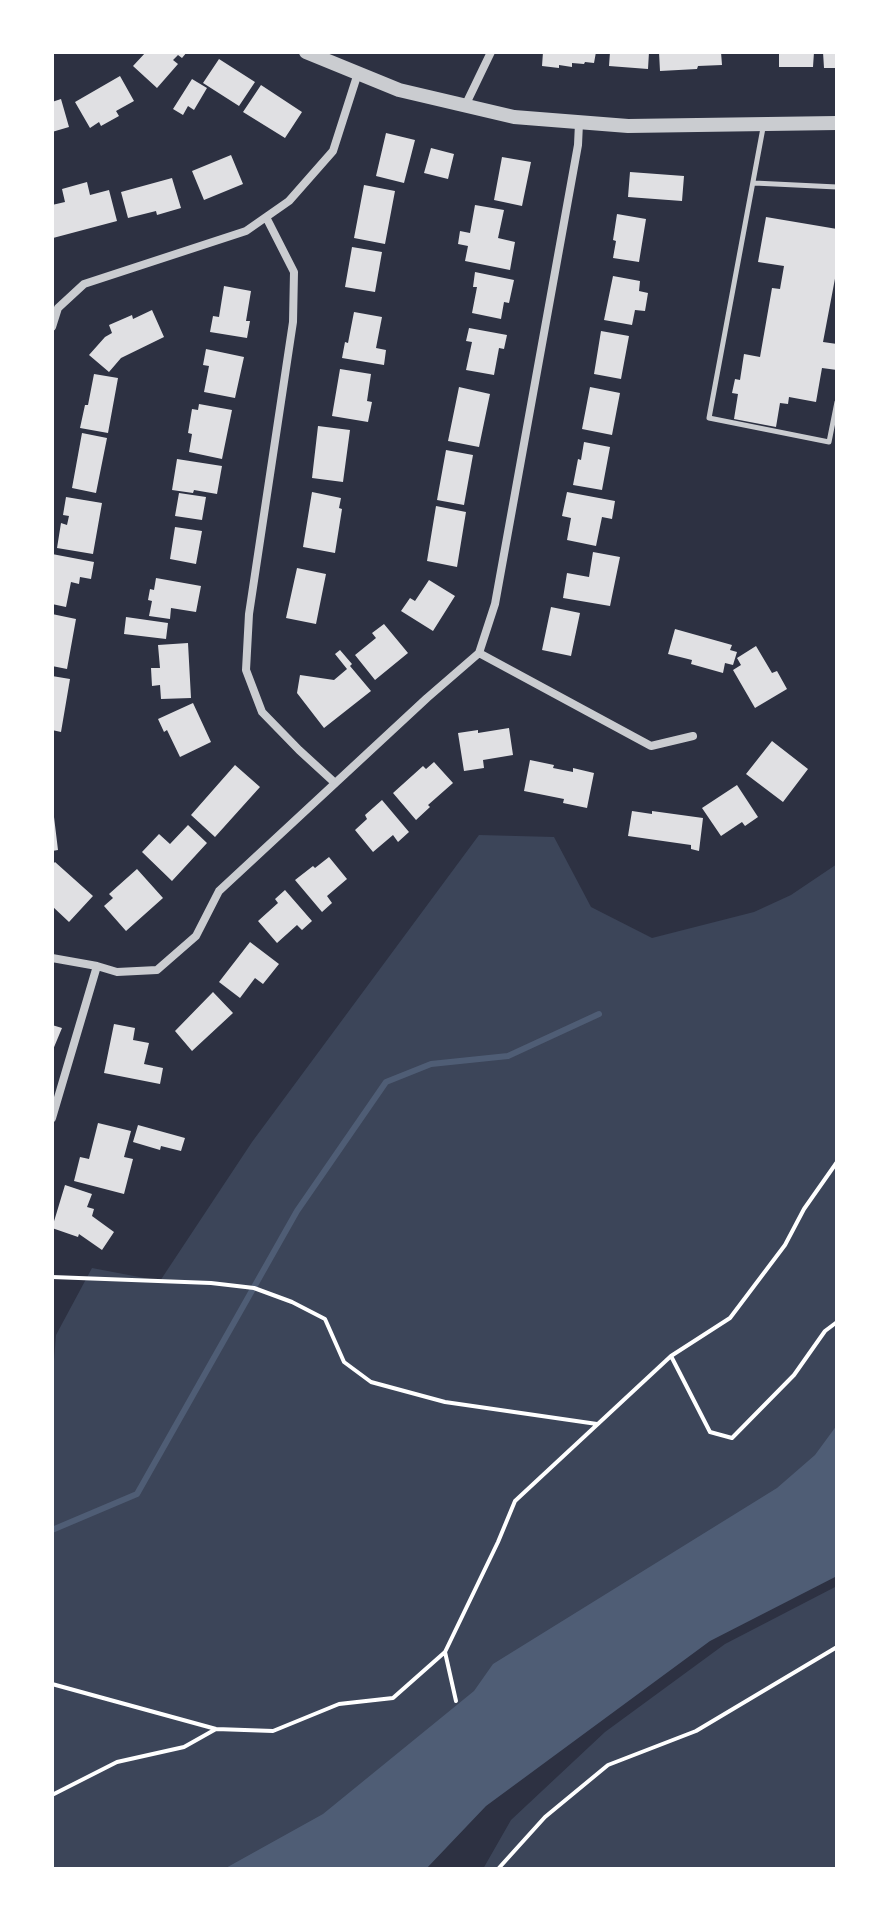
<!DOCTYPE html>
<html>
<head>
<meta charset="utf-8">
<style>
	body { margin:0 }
	#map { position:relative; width:889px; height:1921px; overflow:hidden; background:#2d3142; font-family:Manrope,sans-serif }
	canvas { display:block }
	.frame { position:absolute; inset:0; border:54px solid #fff; pointer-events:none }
</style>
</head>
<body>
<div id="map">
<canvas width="889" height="1921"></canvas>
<div class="frame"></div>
</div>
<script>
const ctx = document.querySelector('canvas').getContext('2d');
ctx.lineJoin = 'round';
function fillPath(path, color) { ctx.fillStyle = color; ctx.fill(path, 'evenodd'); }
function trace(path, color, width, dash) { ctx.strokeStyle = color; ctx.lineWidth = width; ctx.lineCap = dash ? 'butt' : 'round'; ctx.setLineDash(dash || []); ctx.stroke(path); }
fillPath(new Path2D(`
	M479,835l75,2 37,70 61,31 102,-26 37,-17 46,-31v577l-11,15 -490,357 -100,56h-184v-483l4,-51 36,-67 68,13 92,-139z
	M837,1586v283h-354l28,-49 94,-88 120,-88z`), '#3c4559');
fillPath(new Path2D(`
	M837,1425v151l-127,65 -224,165 -60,63h-202l99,-55 151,-123 19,-27 284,-176 38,-33z`), '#4f5d75');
trace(new Path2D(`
	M52,1530l85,-36 160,-283 89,-129 45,-18 77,-8 91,-42`), '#4f5d75', 6);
fillPath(new Path2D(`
	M146,52h41l-5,6 -4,-3 -5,5 5,4 -21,24 -24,-22z
	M543,52h53l-2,11 -9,-1 -1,2 -12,-1v4l-13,-2v3l-17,-2z
	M610,52h39l-1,17 -39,-3z
	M659,52h62l1,13 -24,1 -1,3 -37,2z
	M779,52h35l-1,15h-34z
	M823,52h14v16h-13z
	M219,59l36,23 -16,24 -36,-23z
	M120,76l14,25 -18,10 3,5 -18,10 -2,-4 -9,6 -15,-26z
	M192,79l15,9 -13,22 -6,-4 -5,9 -10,-6z
	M261,85l41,27 -17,26 -42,-26z
	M61,99l8,28 -17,5v-30z
	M386,133l29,7 -11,43 -28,-7z
	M431,148l23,6 -6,25 -24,-6z
	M231,155l12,29 -39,16 -12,-29z
	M502,157l29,5 -9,44 -28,-6z
	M630,172l54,4 -2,25 -54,-4z
	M172,178l9,30 -24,7 -1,-4 -28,7 -7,-26z
	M87,182l3,13 19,-5 8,31 -64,17 -1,-33 13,-3 -3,-13z
	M364,185l31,6 -10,53 -31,-6z
	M475,205l29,5 -6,28 17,4 -5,28 -45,-9 3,-15 -10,-2 2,-13 10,2z
	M617,214l29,5 -7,43 -26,-4 3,-17 -3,-1z
	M766,217l71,12v39l-14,74 14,2v26l-15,-2 -6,34 -27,-5 -1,7 -8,-1 -4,24 -42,-8 4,-25 -6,-1 3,-14 5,1 4,-26 16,3 12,-69 8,1 4,-23 -26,-4z
	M352,247l30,5 -7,40 -30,-5z
	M475,272l39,8 -5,23 -5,-1 -3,17 -29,-6 5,-26h-4z
	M613,276l27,5 -1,10 9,2 -3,18 -10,-1 -3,15 -28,-5z
	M224,286l27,5 -5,30h4l-3,17 -37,-6 3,-16 6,1z
	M152,310l12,27 -43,21 -12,14 -20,-17 16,-18 7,-4 -3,-8 23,-10 1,4z
	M354,312l28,5 -6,31 10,2 -2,15 -42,-7 3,-16 3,1z
	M469,328l38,7 -3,14 -5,-1 -5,27 -28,-5 6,-28 -6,-1z
	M601,331l28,5 -8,43 -27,-5z
	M206,349l38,8 -9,41 -31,-6 5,-26 -6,-1z
	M340,369l31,5 -4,27 5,1 -4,20 -36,-6z
	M94,374l24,4 -10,55 -28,-5 5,-23h3z
	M459,387l31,7 -11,53 -31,-6z
	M590,387l30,6 -8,42 -30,-6z
	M199,404l33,6 -10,49 -33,-7 3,-18 -4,-1 4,-24 6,1z
	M318,426l32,4 -7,52 -31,-4z
	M82,433l25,5 -11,55 -24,-5z
	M584,442l26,5 -8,43 -29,-5 5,-26 3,1z
	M446,450l27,5 -9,50 -27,-5z
	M177,459l45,7 -5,28 -23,-4 -1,3 -21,-3z
	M312,492l29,6 -2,10 3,1 -7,44 -32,-6z
	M567,492l48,9 -3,18 -10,-2 -6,29 -29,-6 4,-22 -9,-2z
	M179,493l27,4 -4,23 -27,-4z
	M66,497l36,6 -9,51 -36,-6 4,-25 6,2 2,-9 -6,-1z
	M436,506l30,6 -9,55 -30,-6z
	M175,527l27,4 -6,33 -26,-5z
	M593,552l27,5 -10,49 -47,-8 4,-25 22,4z
	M52,554l42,8 -3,17 -11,-2 -1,7 -8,-2 -5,25 -14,-3z
	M297,568l29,6 -10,50 -30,-6z
	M156,578l45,8 -5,26 -25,-4 -1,11 -21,-3 3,-15 -4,-1 2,-11 4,1z
	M429,580l26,16 -22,35 -32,-20 9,-13 5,3z
	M551,607l29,6 -9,43 -29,-6z
	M52,614l24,5 -9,50 -15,-3z
	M126,617l42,6 -2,16 -42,-5z
	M384,624l24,29 -33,27 -20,-25 21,-17 -4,-5z
	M675,629l57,16 -2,5 7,2 -4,13 -8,-2 -2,10 -32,-9 1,-4 -24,-6z
	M188,643l3,55 -30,1 -1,-14 -8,1 -1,-18h9l-2,-23z
	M756,646l16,27 5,-2 10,18 -32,19 -22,-38 8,-5 -4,-7z
	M340,650l12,14 -2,2 21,25 -47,37 -27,-35 3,-18 34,5 13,-11 -12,-15z
	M52,676l18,3 -9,53 -9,-2z
	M193,703l18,39 -31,15 -13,-27 -3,2 -6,-13z
	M509,728l4,27 -30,5 1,8 -20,3 -6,-38 20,-3v3z
	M772,741l36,28 -25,33 -37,-28z
	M530,760l24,5 -1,3 20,4v-4l21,5 -7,35 -24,-5 1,-4 -40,-8z
	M434,762l19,21 -25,22 2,2 -14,13 -23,-27 30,-27 3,3z
	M235,765l25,22 -45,50 -24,-22z
	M737,785l21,32 -13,9 -3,-4 -21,14 -19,-28z
	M382,800l27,32 -11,10 -5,-7 -20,17 -18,-22 12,-11 -2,-4z
	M632,811l20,3v-3l51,7 -4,33 -8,-2v-4l-63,-9z
	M52,817h2l4,33 -6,1z
	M188,825l19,18 -35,38 -30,-29 17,-18 11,10z
	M329,857l18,22 -20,17 5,7 -10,9 -27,-32 18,-14 2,2z
	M55,862l38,34 -24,26 -17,-16v-41z
	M137,869l26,29 -37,33 -22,-25 9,-8 -4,-4z
	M285,890l27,31 -10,9 -5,-5 -20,18 -19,-22 20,-18 -3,-4z
	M250,942l29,22 -16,20 -8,-6 -15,20 -21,-16z
	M213,992l20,21 -41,38 -17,-20z
	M114,1024l21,4 -2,12 16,3 -5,21 19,4 -3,16 -56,-11z
	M52,1025l10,3 -10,24z
	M98,1123l33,8 -7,26 9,2 -9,35 -50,-13 6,-24 9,2z
	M138,1125l47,13 -4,13 -20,-5 -1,4 -27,-8z
	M65,1185l27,9 -5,13 7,2 -2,7 22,16 -12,18 -23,-16 -1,3 -26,-9z`), '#e0e0e3');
trace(new Path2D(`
	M52,1277l159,6 43,5 38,14 33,17 19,43 27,20 74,20 152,22
	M671,1356l39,76 22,6 62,-63 31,-44 12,-9
	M445,1652l11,49
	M52,1684l164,45 57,2 66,-27 54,-6 52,-46 53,-110 17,-41 156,-145 59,-38 55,-73 19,-36 33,-47
	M52,1795l65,-33 67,-15 32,-18
	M498,1869l47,-52 63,-52 88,-34 141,-84`), '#fff', 4);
trace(new Path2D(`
	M763,128l-54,290 120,24 8,-40
	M754,183l83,4`), '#caccd0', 5);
trace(new Path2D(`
	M465,106l26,-54
	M266,217l28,55 -1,50 -44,292 -3,56 16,42 37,38 36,33
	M52,327l6,-19 26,-24 162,-53 43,-30 44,-50 25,-78
	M479,653l172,93 42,-10
	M52,958l45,8 20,6 40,-2 39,-34 23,-45 208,-193 52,-45 16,-49 83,-459 1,-22
	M52,1118l45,-152`), '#caccd0', 8);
trace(new Path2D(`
	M306,52l93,38 115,27 114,9 209,-3`), '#caccd0', 14);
</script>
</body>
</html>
